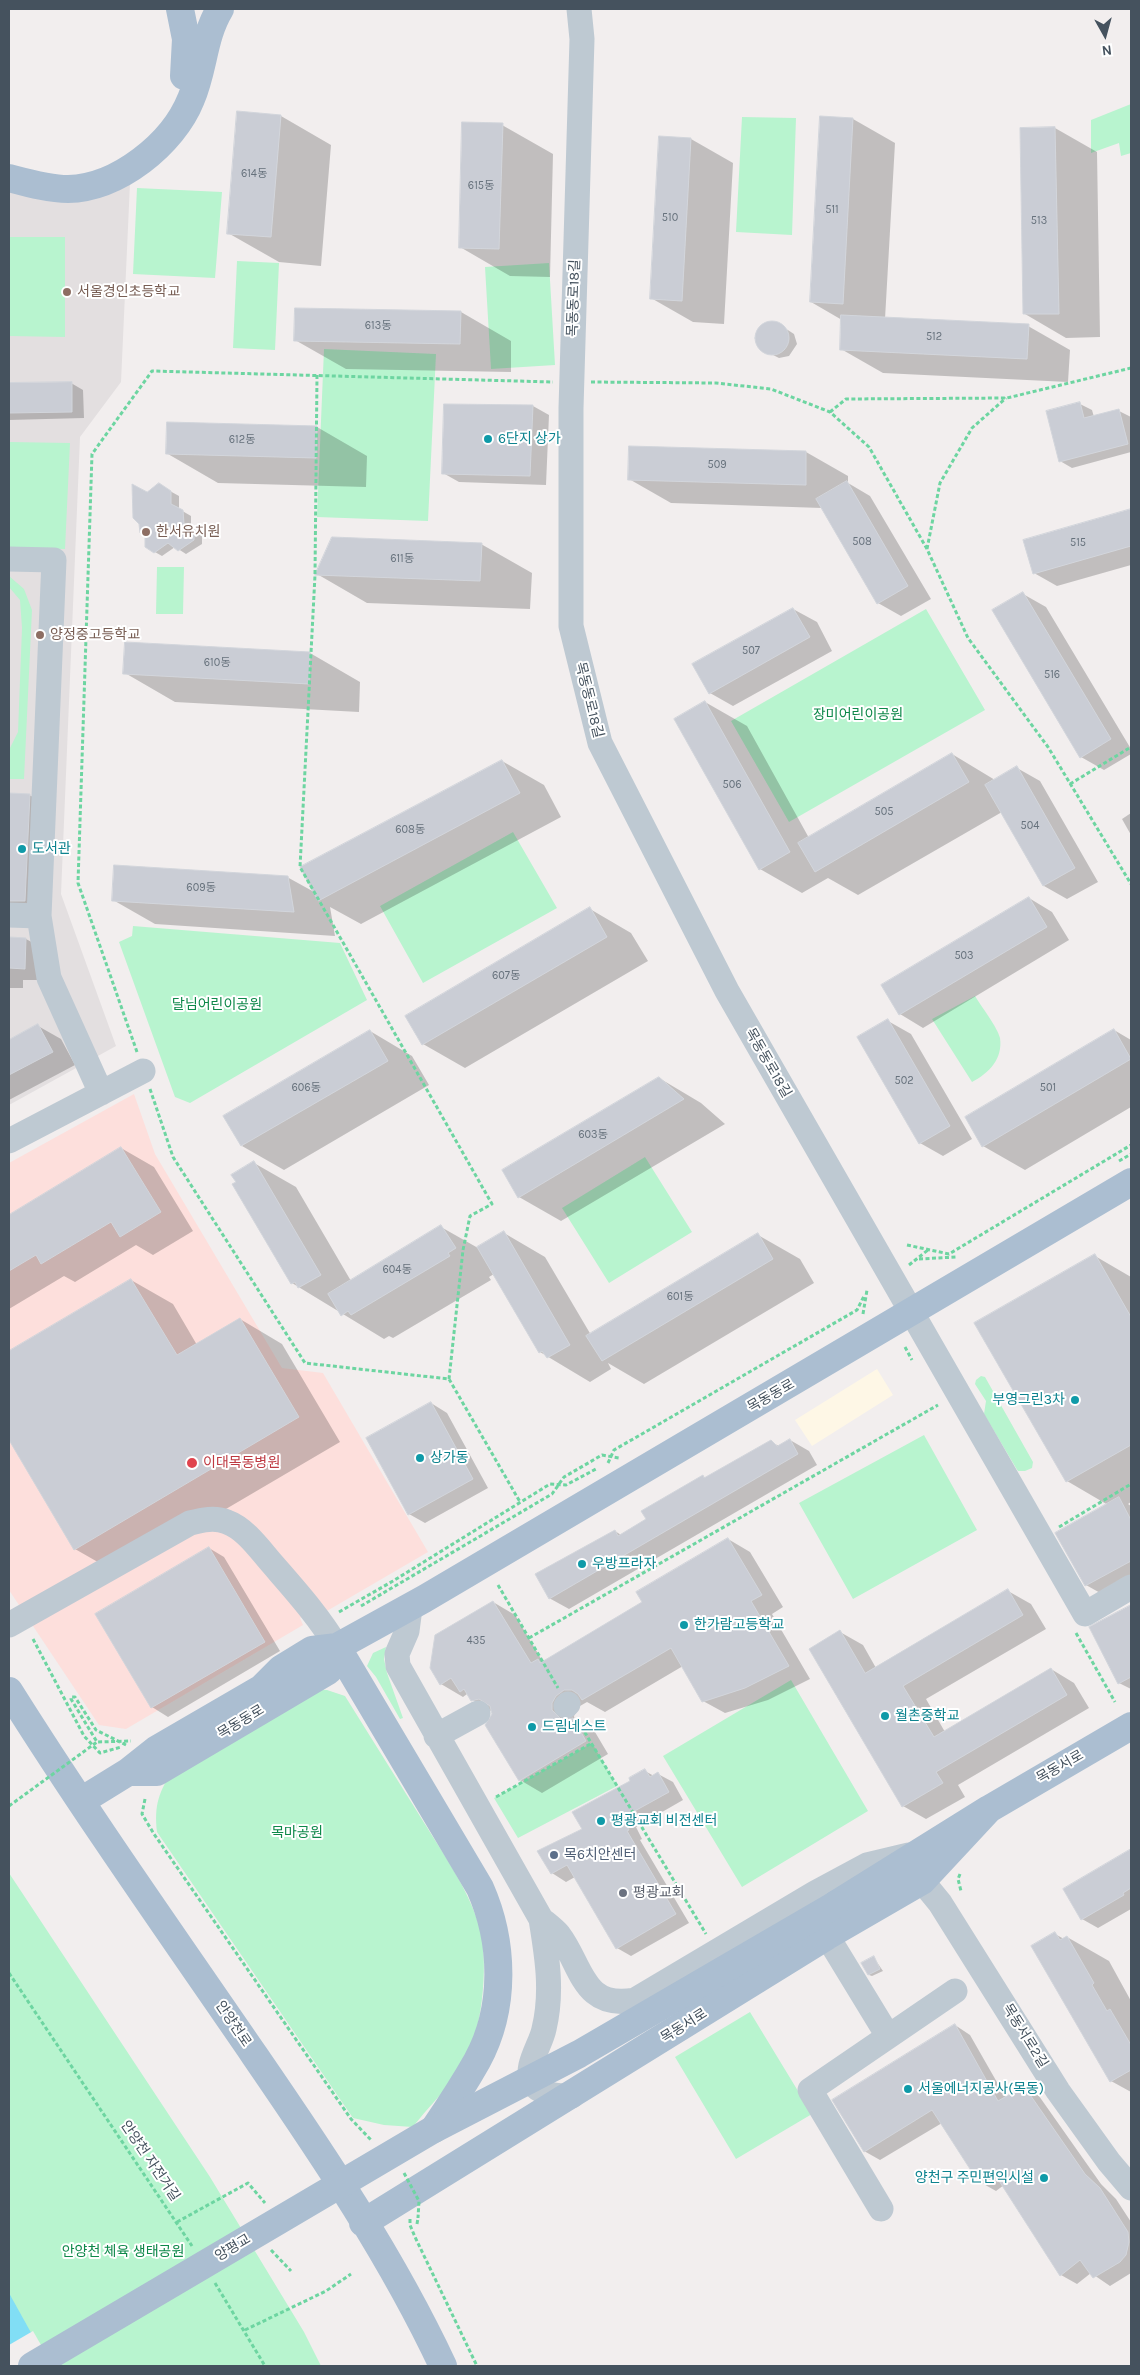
<!DOCTYPE html>
<html>
<head>
<meta charset="utf-8">
<style>
	body { margin:0 }
	#map { position:relative; width:1140px; height:2375px; overflow:hidden; background:#f2eeee; font-family:Karla,sans-serif }
	canvas { display:block }
	.frame { position:absolute; inset:0; border:10px solid #45525e; pointer-events:none }
	.north { position:absolute; left:1080px; top:10px; width:50px; height:50px; -webkit-text-stroke:4px #fff; paint-order:stroke; rotate:173deg; font-size:14px; font-weight:700; line-height:20px; text-align:center; color:#45525e }
	.north::after { content:''; display:block; margin:auto; width:18px; height:22px; background:#45525e; clip-path:polygon(50% 0,100% 100%,50% 72%,0 100%) }
</style>
</head>
<body>
<div id="map">
<canvas width="1140" height="2375"></canvas>
<div class="frame"></div>
<div class="north">N</div>
</div>
<script>
const ctx = document.querySelector('canvas').getContext('2d');
ctx.lineJoin = 'round';
function fillPath(path, color) { ctx.fillStyle = color; ctx.fill(path, 'evenodd'); }
function trace(path, color, width, dash) { ctx.strokeStyle = color; ctx.lineWidth = width; ctx.lineCap = dash ? 'butt' : 'round'; ctx.setLineDash(dash || []); ctx.stroke(path); }
function write(font, color, halo, rows, align = 'center') {
  ctx.font = font + ' Karla,"Noto Sans KR",sans-serif'; ctx.lineWidth = 4; ctx.setLineDash([]); ctx.textBaseline = 'middle'; ctx.strokeStyle = halo; ctx.fillStyle = color; for (const [text, x, y, turn = 0] of rows) {
    ctx.save(); ctx.translate(x, y); ctx.rotate((+turn || 0) * Math.PI / 180); ctx.textAlign = isNaN(turn) ? turn : align; if (halo) ctx.strokeText(text, 0, 0); ctx.fillText(text, 0, 0); ctx.restore();
  }
}
fillPath(new Path2D(`
	M877,1369l16,26 -81,51 -17,-26z`), '#fef7e6');
fillPath(new Path2D(`
	M130,183l-9,199 -41,55 -19,457 55,152 -107,59v-914z`), '#e3dfe0');
fillPath(new Path2D(`
	M134,1094l21,60 127,214 41,5 105,179 -120,70 -4,-6 -4,2 3,7 -177,104 -27,-4 -90,-135v-427z`), '#fddfdc');
fillPath(new Path2D(`
	M1131,104v49l-10,3 -2,-13 -28,10v-33z
	M742,117l54,1 -4,117 -56,-3z
	M137,188l85,4 -7,86 -82,-4z
	M9,237h56v100l-56,-1z
	M237,261l42,2 -4,87 -42,-2z
	M549,263l6,102 -64,4 -6,-102z
	M324,349l112,5 -8,167 -111,-4z
	M9,442l61,1 -5,106 -56,-1z
	M157,567h27l-1,47h-27z
	M9,576l15,13 8,21 -8,169h-15v-29l9,-18 4,-104 -2,-28 -11,-13z
	M926,609l59,101 -196,112 -58,-101z
	M513,832l44,76 -134,75 -43,-77z
	M133,926l207,17 27,57 -177,103 -15,-6 -56,-155 13,-6z
	M975,996c6,10 23,32 25,42 3,21 -11,35 -28,44l-40,-63z
	M645,1157l47,75 -83,51 -47,-75z
	M981,1376l4,1 48,85 -1,6 -7,3h-7l-2,-3 -32,-54 2,-13 -11,-17 1,-4z
	M924,1435l53,95 -124,69 -54,-96z
	M386,1647l-2,12 3,14 16,45 -3,1 -24,-42 -9,-11 6,-13z
	M791,1680l77,131 -126,76 -79,-131z
	M309,1689l18,1 18,6c26,42 52,83 78,125 21,34 44,66 56,104 10,33 4,99 -11,130 -13,28 -37,48 -55,72l-29,-2 -31,-7 -196,-286c-3,-28 2,-39 16,-63z
	M592,1743l25,43 -99,52 -24,-40z
	M9,1873l201,304 94,155 17,34h-312z
	M750,2012l62,102 -76,45 -61,-102z`), '#b8f4cf');
fillPath(new Path2D(`
	M9,2293l25,45 -25,28z`), '#81def5');
fillPath(new Path2D(`
	M33,2331l20,35h-44v-21z`), '#f2eeee');
fillPath(new Path2D(`
	M281,116l50,29 -10,121 -42,-4 -51,-29z
	M821,117l32,2 42,24 -10,176 143,7 42,24 -2,32 -185,-9 -42,-24 1,-29 -31,-18z
	M502,125l51,29 -3,123 -40,-1 -50,-29z
	M1055,128l42,24 3,185 -34,1 -41,-24z
	M660,137l31,2 42,24 -9,161 -31,-2 -42,-24z
	M461,312l50,29v31l-165,-3 -51,-29z
	M772,322l5,1 17,11 3,10 -8,12 -10,2 -18,-9 -4,-10 5,-14z
	M71,383l12,7 1,28 -75,2v-35z
	M1080,404l12,6 2,7 25,-6 12,6v35l-59,16 -12,-7z
	M445,405l88,1 16,9 -3,70 -87,-3 -16,-9z
	M317,427l50,29 -1,31 -148,-4 -50,-29z
	M630,447l176,5 42,24v7l22,13 61,103 -30,17 -23,-13 -56,-95 -151,-5 -42,-24z
	M159,485l20,11v13l12,7v12l11,6v10l-16,10 -11,-7 -13,9 -16,-9v-54z
	M1131,511v54l-74,21 -23,-13 -9,-32z
	M481,544l51,29 -2,36 -163,-6 -50,-29z
	M1023,594l23,13 85,142v5l-27,16 -23,-13z
	M793,609l24,13 15,29 -99,55 -23,-13z
	M126,643l184,10 50,29 -1,30 -184,-10 -50,-29z
	M705,702l42,24 62,112 143,-84 43,26 22,-12 23,13 58,101 -31,17 -23,-13 -42,-74 -144,83 -30,-17 -26,15 -42,-24z
	M502,761l42,24 17,32 -200,107 -31,-17 5,29 -180,-12 -42,-24 174,-23 29,16z
	M9,794l20,1 6,3 -5,106 -21,1z
	M1131,813v22l-9,-16z
	M1029,898l23,14 17,28 -146,88 -23,-14z
	M590,909l41,24 17,28 -183,107 -42,-24z
	M9,938l17,1 22,12 -1,29h-24v8h-14z
	M888,1021l23,13 61,105 -29,17 -23,-13z
	M38,1026l23,13 14,26 -66,35v-59z
	M1114,1030l17,10v67l-106,63 -42,-24z
	M370,1031l42,25 17,29 -145,85 -42,-24z
	M659,1078l42,25 24,21 -164,97 -42,-24z
	M121,1148l33,19 39,64 -40,24 -17,-10 -61,37 -11,-6 -55,33v-92z
	M254,1163l42,24 55,94 90,-54 37,21 26,-15 41,24 46,78 167,-100 42,24 14,24 -170,101 -36,-21 3,6 -21,13 -50,-30 -46,-78 -5,3 2,3 -98,58 -4,-2 -5,3 -92,-56z
	M1095,1256l36,21v225l-3,2 3,2v33l-5,3 5,9v27l-29,16 -16,-9 22,-80 -41,-24z
	M131,1280l42,24 24,41 43,-26 42,25 58,98 -223,131 -42,-24 -66,-112v-85z
	M431,1403l16,10 41,75 -63,35 -16,-9z
	M790,1440l19,11 8,14 -248,144 -20,-11 66,-67 6,4 26,-15 56,-44 3,2 65,-36 8,4z
	M728,1539l22,13 33,55 -11,7 38,65 -42,21 -43,13 -22,-12 -20,-35 -78,46 -18,-10 -7,4 -6,10 1,5 20,11 13,22 -66,39 -22,-13 -27,-68 -21,-12 -5,-6 -4,3 -22,-13 52,-82 22,13 28,47 100,-59z
	M209,1548l15,9 56,94 -112,66 -16,-10 -55,-93z
	M1008,1591l23,13 15,25 -120,70 19,33 106,-63 23,14 15,25 -131,77 7,12 -39,22 -23,-13 -63,-174 23,13 13,23z
	M1131,1607v82l-12,-6 -29,-55z
	M645,1771l9,5 4,-2 15,8 10,18 -47,27 6,12 -2,1 49,83 -58,33 -14,-8 -42,-71 -9,5 -14,-9 32,-43z
	M1131,1851v58l-33,19 -16,-9 -17,-30z
	M1055,1934l9,5 3,-2 42,24 22,40v91l-20,-11z
	M874,1958l9,13 -11,5 -3,-1z
	M955,2025l15,10 36,63 18,-11 15,9 62,88 15,15 15,23v51l-21,13 -19,-13 -14,11 -16,-9 -57,-90 -8,6 -16,-9 -38,-59 -62,37 -16,-9z`), '#0003');
const building = new Path2D(`
	M237,111l44,4 -10,122 -44,-3z
	M820,116l33,2 -10,186 -33,-2z
	M462,122l41,1 -4,126 -40,-1z
	M1055,127l4,187h-36l-3,-186z
	M659,136l32,2 -9,163 -32,-2z
	M295,308l166,3 -1,33 -166,-3z
	M841,315l188,9 -2,35 -187,-9z
	M755 338a17 17 0 1 1 34 0a17 17 0 1 1-34 0Z
	M72,382v30l-63,1v-30z
	M1080,402l4,16 35,-9 9,35 -69,18 -13,-51z
	M444,404l89,1 -3,71 -88,-2z
	M167,422l150,4 -1,32 -150,-4z
	M629,446l177,5v34l-178,-5z
	M847,481l61,105 -31,18 -61,-105z
	M159,483l12,8v13l12,6 1,14 10,4v12l-16,11 -10,-8 -14,10 -9,-6v-11l-5,-3 -1,-9 -6,-6 -1,-34 15,8z
	M1131,509v37l-98,28 -10,-34z
	M332,537l150,6 -2,38 -165,-6z
	M1023,592l88,147 -31,19 -88,-148z
	M793,608l17,29 -101,57 -17,-30z
	M125,642l185,10 -1,32 -186,-10z
	M705,701l85,151 -31,18 -85,-151z
	M952,753l17,29 -154,90 -17,-29z
	M502,760l18,33 -202,108 -18,-34z
	M1017,766l58,102 -32,18 -58,-101z
	M9,793l21,1 -5,107h-16z
	M114,865l174,11 6,36 -182,-11z
	M1029,897l18,30 -148,88 -18,-30z
	M590,907l17,30 -185,108 -17,-29z
	M9,937l17,1 -1,31 -16,-1z
	M888,1019l62,107 -31,18 -62,-107z
	M38,1024l15,28 -44,23v-35z
	M1114,1029l17,30 -149,88 -17,-30z
	M370,1030l18,31 -147,85 -18,-30z
	M659,1077l25,22 -166,99 -16,-28z
	M121,1147l40,65 -41,25 -9,-15 -70,42 -5,-9 -27,16v-56z
	M254,1161l67,114 -23,13 -3,-6 -4,2 -59,-100 4,-2 -5,-7z
	M441,1225l15,23 -8,5 2,3 -99,59 -3,-4 -7,5 -13,-22z
	M504,1231l66,114 -23,13 -5,-7 -3,2 -62,-106z
	M758,1233l15,26 -171,102 -16,-25z
	M1095,1254l36,63v128l-65,37 -92,-159z
	M131,1279l46,76 63,-37 59,99 -225,133 -65,-110v-89z
	M431,1402l42,77 -65,36 -42,-77z
	M790,1439l8,15 -249,145 -14,-25 80,-44 3,6 28,-17 -5,-8 62,-36 1,3 67,-38 6,6z
	M1119,1497l12,23v41l-46,25 -30,-53z
	M728,1538l34,57 -11,6 38,65 -44,22 -43,14 -31,-54 -89,52 -4,-6 -6,-4h-8l-8,6 -4,7v7l10,10 11,-2 13,23 -67,40 -34,-56 7,-11 -2,-8 -11,-7 -8,2 -7,-12 -4,3 -9,-14 -11,7 -10,-17 5,-33 58,-34 38,62 7,-4 2,4 102,-61 -6,-10z
	M209,1547l56,95 -114,66 -56,-94z
	M1008,1589l15,26 -120,71 31,51 117,-69 16,27 -131,77 7,11 -41,24 -93,-158 31,-19 25,43z
	M1131,1605v72l-13,7 -29,-57z
	M645,1769l5,8 8,-5 11,20 -47,26 7,12 -2,1 49,83 -60,35 -49,-84 -16,9 -14,-23 45,-22 -10,-17 58,-31 -1,-3z
	M1131,1849v39l-8,5 1,2 -43,25 -18,-31z
	M1055,1932l5,8 7,-4 27,47 -2,2 15,26 3,-2 21,36v25l-21,12 -79,-136z
	M874,1956l6,13 -12,6 -7,-12z
	M955,2024l43,77 26,-15 61,88 15,14 28,44 1,10 -3,13 -6,7 -27,16 -13,-18 -20,16 -66,-103 -15,10 -47,-73 -68,42 -32,-52z`);
fillPath(building, '#cacdd5');
trace(building, '#d2d5db', 1);
trace(new Path2D(`
	M317,375l-2,200 -15,292 192,337 -22,12 -7,34 -14,129
	M591,382l125,1 55,6 59,23 39,35 58,102 41,89 80,109 83,137
	M830,412l16,-13 161,-1 124,-30
	M927,549l13,-66 32,-55 34,-30
	M1070,784l61,-37
	M137,1052l-59,-169 14,-429 60,-83 401,11
	M150,1089l23,68 132,206 144,16 71,123
	M1119,1161l12,-7
	M907,1245l42,9 182,-109
	M919,1259l37,-2
	M909,1265l19,-15
	M863,1314l4,-24
	M905,1347l7,13
	M608,1463l6,-13 243,-140 7,-14
	M1059,1527l72,-43
	M498,1585l60,103
	M361,1606l191,-112 12,-17 38,-22 17,3
	M339,1612l54,-31 157,-97 16,1 30,-16
	M1076,1633l39,69
	M529,1638l409,-233
	M33,1639l51,97 16,17 21,-6
	M578,1721l128,213
	M126,1745l-30,-15 -21,-33h-4v2l26,43 34,-1
	M496,1797l96,-54
	M145,1799l-3,15 12,20 197,285 20,21
	M960,1874l-2,5 3,12
	M9,1973l183,273
	M410,2219v6l5,12 62,129
	M177,2222l71,-39 17,20
	M417,2224l1,-6
	M271,2250l20,21
	M215,2283l50,83
	M245,2330l81,-39 25,-17`), '#6dd5a1', 3, [4, 2.5]);
trace(new Path2D(`
	M579,9l3,30 -11,369v218l29,117 127,248 358,623 46,-27
	M9,559l45,1 -15,356 10,62 52,115
	M9,915l30,1
	M9,1141l134,-70
	M410,1608l-3,23 -10,23 1,12 143,253c6,5 13,10 18,16 23,30 23,75 76,65l180,-107 52,-28 42,-10
	M9,1625l181,-102c12,-3 25,-6 37,-1 17,6 31,25 42,38 25,29 49,55 68,87
	M566,1706l2,-2
	M436,1736l42,-23
	M922,1881l18,22 118,188 51,71 22,26
	M541,1919c6,37 12,73 3,110 -3,16 -21,39 -11,55 8,11 27,12 39,12
	M827,1936l61,100
	M881,2209l-71,-119 145,-99`), '#bec9d2', 25);
trace(new Path2D(`
	M180,9l6,30 -2,37
	M9,178c19,5 40,11 59,11 50,-1 105,-45 123,-90 13,-30 12,-62 29,-90
	M337,1647l143,241c24,54 26,120 -3,173 -13,23 -28,46 -43,68
	M9,1691c78,124 163,244 246,365 68,99 137,201 188,310
	M130,1772h27l171,-101 9,-24
	M81,1801l47,-29 29,-23 105,-61 19,-19 31,-19 25,-3 87,-48 707,-417
	M835,1905l154,-96 142,-83
	M363,2223l464,-287 95,-55 67,-72`), '#abbed1', 28);
trace(new Path2D(`
	M9,1806l88,-64
	M404,2173l15,28 -1,17`), '#6dd5a1', 3, [4, 2.5]);
trace(new Path2D(`
	M32,2366l402,-237 145,-75 256,-149`), '#abbed1', 28);
for (const [x, y, r, color] of [
	[67,292,5,"#8d6e63"],
	[488,439,5,"#0f9aa8"],
	[146,532,5,"#8d6e63"],
	[40,635,5,"#8d6e63"],
	[22,849,5,"#0f9aa8"],
	[1075,1400,5,"#0f9aa8"],
	[420,1458,5,"#0f9aa8"],
	[192,1463,6,"#e0444e"],
	[582,1564,5,"#0f9aa8"],
	[684,1625,5,"#0f9aa8"],
	[885,1716,5,"#0f9aa8"],
	[532,1727,5,"#0f9aa8"],
	[601,1821,5,"#0f9aa8"],
	[554,1855,5,"#5c6f8a"],
	[623,1893,5,"#6b7280"],
	[908,2089,5,"#0f9aa8"],
	[1044,2178,5,"#0f9aa8"]
]) { const dot = new Path2D(); dot.arc(x, y, r, 0, 2 * Math.PI); ctx.fillStyle = color; ctx.fill(dot); trace(dot, '#fff', 2); }
write('11px', '#66717c', null, [
	["614동",254,174],
	["615동",481,186],
	["511",832,210],
	["510",670,218],
	["513",1039,221],
	["613동",378,326],
	["512",934,337],
	["612동",242,440],
	["509",717,465],
	["508",862,542],
	["515",1078,543],
	["611동",402,559],
	["507",751,651],
	["610동",217,663],
	["516",1052,675],
	["506",732,785],
	["505",884,812],
	["504",1030,826],
	["608동",410,830],
	["609동",201,888],
	["503",964,956],
	["607동",506,976],
	["502",904,1081],
	["606동",306,1088],
	["501",1048,1088],
	["603동",593,1135],
	["604동",397,1270],
	["601동",680,1297],
	["435",476,1641]
]);
write('14px', '#785e54', '#fff', [
	["서울경인초등학교",77,292],
	["한서유치원",156,532],
	["양정중고등학교",50,635]
], 'left');
write('14px', '#45525e', '#fff', [
	["목동동로18길",574,298,-88],
	["목동동로18길",589,700,76],
	["목동동로18길",768,1063,60],
	["목동동로",771,1396,-30],
	["목동동로",241,1722,-31],
	["목동서로",1060,1767,-30],
	["안양천로",233,2024,56],
	["목동서로",684,2026,-32],
	["목동서로2길",1025,2036,58],
	["안양천 자전거길",150,2161,56],
	["양평교",233,2248,-31]
]);
write('14px', '#0d838f', '#fff', [
	["6단지 상가",498,439],
	["도서관",32,849],
	["부영그린3차",1065,1400,"right"],
	["상가동",430,1458],
	["우방프라자",592,1564],
	["한가람고등학교",694,1625],
	["월촌중학교",895,1716],
	["드림네스트",542,1727],
	["평광교회 비전센터",611,1821],
	["서울에너지공사(목동)",918,2089],
	["양천구 주민편익시설",1034,2178,"right"]
], 'left');
write('14px', '#0d8849', '#fff', [
	["장미어린이공원",858,715],
	["달님어린이공원",217,1005],
	["목마공원",297,1833],
	["안양천 체육 생태공원",123,2252]
]);
write('14px', '#be3a42', '#fff', [
	["이대목동병원",203,1463]
], 'left');
write('14px', '#4e5e75', '#fff', [
	["목6치안센터",564,1855]
], 'left');
write('14px', '#5b616d', '#fff', [
	["평광교회",633,1893]
], 'left');
</script>
</body>
</html>
